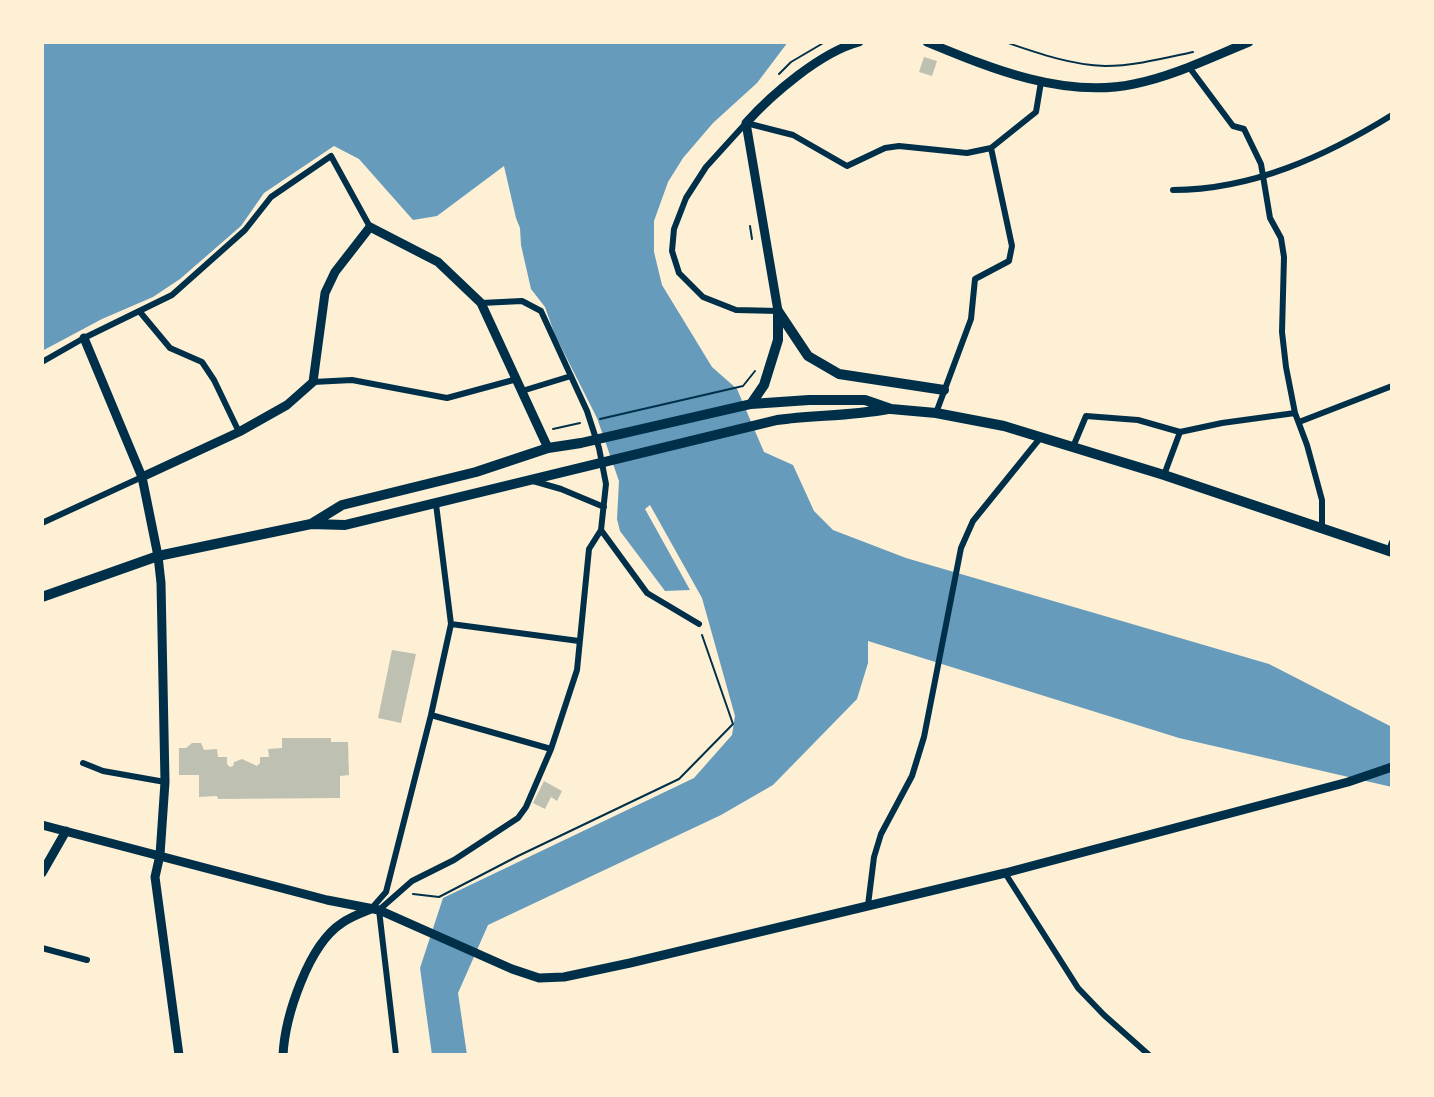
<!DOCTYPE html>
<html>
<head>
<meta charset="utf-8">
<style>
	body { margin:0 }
	#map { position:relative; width:1434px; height:1097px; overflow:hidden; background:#fdf0d5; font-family:"Fira Sans Condensed",sans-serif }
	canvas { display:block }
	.frame { position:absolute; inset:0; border:44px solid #fdf0d5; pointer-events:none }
</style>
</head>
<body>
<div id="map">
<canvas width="1434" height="1097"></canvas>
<div class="frame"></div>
</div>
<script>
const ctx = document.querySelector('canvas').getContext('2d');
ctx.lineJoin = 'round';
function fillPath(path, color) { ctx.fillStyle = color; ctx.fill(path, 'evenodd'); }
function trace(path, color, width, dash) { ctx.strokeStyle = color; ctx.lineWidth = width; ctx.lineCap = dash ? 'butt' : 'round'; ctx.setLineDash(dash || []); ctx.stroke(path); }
fillPath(new Path2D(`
	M42,42h746l-31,41 -44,40 -30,35 -15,24 -14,39v31l8,33 50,82 25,22 27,63 29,13 21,46 19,19 73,28 363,106 123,63v60l-213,-49 -311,-97v22l-11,36 -84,86 -52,30 -233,110 -30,68 9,62h-35l-12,-87 23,-70 251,-120 38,-43 3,-19 -33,-118 -52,-93 -5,4 45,81 -25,1 -45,-60 -3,-12 2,-38 -22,-63 -42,-83 -10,-28 -14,-18 -10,-44 -1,-17 -4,-10 -12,-52 -67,50 -24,4 -54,-61 -25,-13 -70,47 -23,33 -61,53 -27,18 -51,22 -60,32z`), '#669bbc');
fillPath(new Path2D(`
	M924,57l13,4 -5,15 -13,-4z
	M392,650l24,4 -15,69 -23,-5z
	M282,738h49v4h17l1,33 -9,1v22l-122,1 -1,-3 -18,1v-22h-20v-27h7l6,-5h9l3,7 13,-1 1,8h9v7l3,3 3,-1 1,-4 8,-3 15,7 3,-3v-6h9l-1,-8 14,-1z
	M544,781l18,10 -5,10 -6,-4 -6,12 -12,-6z`), '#bec0b2');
trace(new Path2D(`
	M1005,42c32,11 66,23 100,24 29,0 60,-8 88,-14
	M779,74l12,-12 34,-20
	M750,226l2,13
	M600,419l143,-33 12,-15
	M553,429l27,-6
	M413,894l26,3 79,-41 161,-77 54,-55 -31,-89`), '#003049', 2);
trace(new Path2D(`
	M1189,67l44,59 11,3 17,35 9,54 11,20 3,19 -2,75 4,35 9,46 12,32 15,55v28
	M1173,190c79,0 153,-34 219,-75
	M778,311l-42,-1 -33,-13 -24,-24 -7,-22 2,-22 12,-31 20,-31 40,-44 47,12 54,31 38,-18 14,-2 68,7 24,-5 45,-36 5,-30
	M140,312l30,36 32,14 12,18 25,52
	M42,362l42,-24 88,-43 73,-65 26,-33 60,-41 39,71
	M313,382l39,-2 95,18 70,-19
	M522,391l49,-15
	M936,413l35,-94 4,-40 34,-18 3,-15 -21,-98
	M1299,422l93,-36
	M1073,447l13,-31 52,4 42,12 42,-9 73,-10
	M1164,475l16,-43
	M533,481l28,8 43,18
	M42,523l100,-46
	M601,530l46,63 52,31
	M1389,550l3,-8
	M451,624l128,17
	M431,715l120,34
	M83,763l20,8 62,11
	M1005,873l73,115 26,27 45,40
	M868,905l6,-48 7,-23 31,-58 12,-39 37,-189 12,-27 68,-84
	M371,909l15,-17 45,-177 20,-91 -15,-120
	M42,948l45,12
	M396,1055l-17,-145 33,-29 42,-21 64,-42 8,-11 25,-58 26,-79 12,-121 12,-19 5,-46 -7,-36 -12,-37 -46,-100 -19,-10 -41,2`), '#003049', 6);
trace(new Path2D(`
	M927,42c63,26 137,57 207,42 40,-8 78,-27 115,-42
	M778,311l-32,-188c26,-29 75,-71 113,-81
	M84,338l58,139 16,79 3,27 4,199 -5,73 -5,22 24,178
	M142,477l97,-45 48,-27 26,-23 12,-89 10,-21 35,-45 68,35 43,41 67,145
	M42,825l285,75 52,10 133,59 27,9 25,-1 66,-14 375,-90 343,-91 44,-15
	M42,873l24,-42
	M283,1055c2,-38 25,-110 59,-132 8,-6 19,-10 29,-14`), '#003049', 9);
trace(new Path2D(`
	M778,311l30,45 31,18 105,16
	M751,404l13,-19 14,-45v-29
	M311,524l31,-19 134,-33 72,-24 33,-5 170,-39 58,-4h56l26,9 45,4 68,13 160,49 228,77
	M42,597l116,-41 153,-32 34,1 432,-105c37,-5 74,-4 111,-11`), '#003049', 10);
</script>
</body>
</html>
